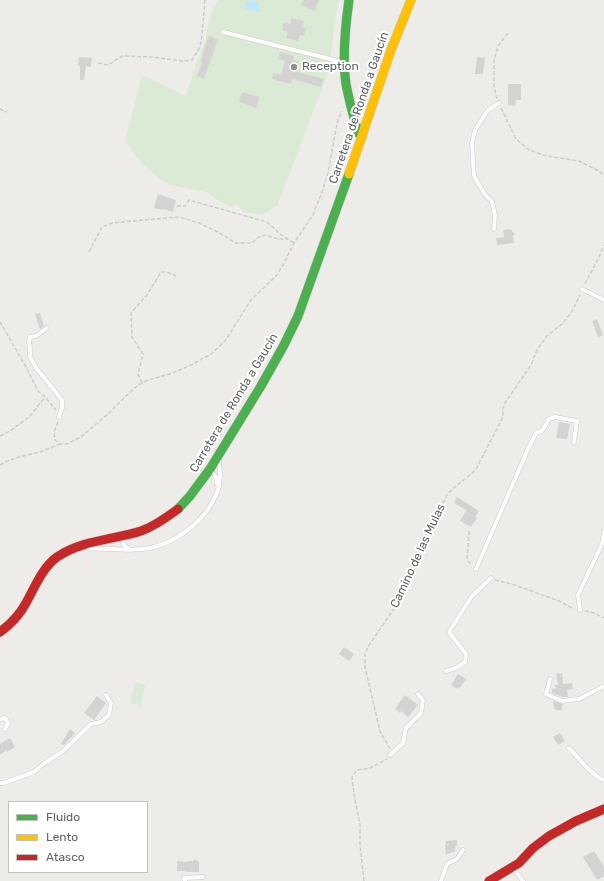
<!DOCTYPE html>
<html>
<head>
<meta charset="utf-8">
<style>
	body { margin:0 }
	#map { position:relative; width:604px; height:881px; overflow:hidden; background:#eeece9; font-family:Rubik,sans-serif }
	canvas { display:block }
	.legend { position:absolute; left:8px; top:801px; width:140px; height:72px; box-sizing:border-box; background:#fff; border:1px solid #bfc1c2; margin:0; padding:5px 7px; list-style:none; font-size:12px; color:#5e6367 }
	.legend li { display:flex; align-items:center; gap:8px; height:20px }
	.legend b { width:20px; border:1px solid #bfc1c2 }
</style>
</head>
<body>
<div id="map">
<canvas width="604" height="881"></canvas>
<ul class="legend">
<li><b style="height:5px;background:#4caf50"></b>Fluido</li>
<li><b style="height:5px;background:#ffc107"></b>Lento</li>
<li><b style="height:5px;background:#c62828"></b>Atasco</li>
</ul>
</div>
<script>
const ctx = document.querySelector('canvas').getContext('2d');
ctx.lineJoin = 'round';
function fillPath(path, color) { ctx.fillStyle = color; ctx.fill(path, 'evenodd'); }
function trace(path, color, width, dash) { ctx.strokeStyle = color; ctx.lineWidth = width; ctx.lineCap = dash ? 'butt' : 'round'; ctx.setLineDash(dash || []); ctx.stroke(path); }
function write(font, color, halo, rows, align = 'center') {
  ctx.font = font + ' Rubik,sans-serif'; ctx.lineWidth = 4; ctx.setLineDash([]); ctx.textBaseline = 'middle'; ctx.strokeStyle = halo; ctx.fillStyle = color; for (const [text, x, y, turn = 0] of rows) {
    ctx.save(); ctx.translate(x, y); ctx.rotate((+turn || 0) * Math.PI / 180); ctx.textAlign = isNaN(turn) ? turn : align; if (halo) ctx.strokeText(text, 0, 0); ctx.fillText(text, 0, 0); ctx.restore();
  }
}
fillPath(new Path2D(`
	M218,0h120l-9,70 -52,136 -15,9 -19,-3 -6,-8 -8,3 -23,-15 -39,-8 -25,-20 -17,-23 17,-66 44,21 11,-35 8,-20 4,-21z
	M135,682l10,3 -4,21 -11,-3z`), '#daead4');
fillPath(new Path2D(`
	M253,0c6,2 8,5 6,12h-3l-6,-4 -3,2 -2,-2v-4l3,-3z`), '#bde8f8');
fillPath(new Path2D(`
	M304,0h15l-5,11 -13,-6z
	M291,18l13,3 -2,6 4,1 -2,8 -4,-1 -2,6 -12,-3 2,-6 -6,-2 1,-7 7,1z
	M209,36l9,3 -14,40 -7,-3 5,-14h-1l5,-19z
	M280,52l14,4 -1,4 5,1 -3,10 28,8 -2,8 -29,-8 -1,5 -19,-5 2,-6 7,2 4,-14 -7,-2z
	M79,57l13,1 -1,9 -5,-1 -2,14h-4v-14l-2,-1z
	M477,57l8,1 -2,16h-8z
	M508,84h13v16h-5l-1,6 -7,-1z
	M242,92l17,5 -3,11 -17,-6z
	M158,194l18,6 -3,12 -10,-3v1l-9,-2z
	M510,229l5,5 -2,1 1,8 -17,2 -1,-7 8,-1 -1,-7z
	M40,313l4,13 -4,3 -5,-15z
	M597,319l6,16 -5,2 -6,-16z
	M559,422l11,2 -3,15 -11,-1z
	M457,497l22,14 -4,6 2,1 -6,9 -11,-6 6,-10v-1l-12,-7z
	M344,647l10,7 -5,7 -10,-7z
	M562,673l1,11 9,-1 1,6 -6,1 1,7h-5l-11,-4v-4l4,-1 -1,-3h3l-2,-11z
	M458,674l8,5 -6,9 -1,-1 -2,2 -6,-4z
	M405,695l13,10 -10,12 -7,-6 -1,2 -5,-4z
	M97,696l9,7 -12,17 -10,-7z
	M553,701l10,3 -2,7 -7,-2z
	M70,729l5,4 -11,12 -3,-1z
	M560,733l5,8 -7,4 -5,-8z
	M10,738l5,9 -8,5v-2l-7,5v-11z
	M457,840v6h-2v6h-3l-1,1 -5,1 -1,-9 1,-1v-3z
	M594,851l10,16v9l-7,4 -14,-23z
	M195,859l4,3v10h-14v-1h-8v-10l11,1v-1h5z`), '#d5d3d2');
const lane = new Path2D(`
	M223,32l119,30
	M494,229l1,-14 -3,-13 -8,-9 -10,-17 -2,-33 3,-13 13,-20 11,-7
	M582,289l22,11
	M47,328l-11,8 -6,1 -1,5 1,7v8l7,12 25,31v8l-3,9
	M211,471c4,3 6,8 6,13
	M125,538l-2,2 1,5 6,5
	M89,548c8,1 16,1 24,1 12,1 25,1 37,-1 28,-6 56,-28 67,-55 4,-11 3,-22 2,-33
	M476,569l52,-120 8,-16 6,-2 7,-12 6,-2 22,4 -3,21
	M580,610l-2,-15 24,-51 2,-12
	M446,671l10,-3 9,-6 1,-8 -17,-22 23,-36 19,-18
	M550,679l-4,15 16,7 17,-2 25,-13
	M0,719l5,-1 3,5 -3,6
	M569,748c8,8 25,30 35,32
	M390,755l13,-12 3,-15 15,-15 2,-13 -5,-6
	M0,783h4l30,-11 12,-10 16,-10 29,-28 10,-2 8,-7 2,-12 -5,-8
	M514,869l9,12
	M185,881l-1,-3 19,-1
	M441,881l6,-17 10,-5 6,-9`);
const fast = new Path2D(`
	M349,0c-4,28 -7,57 -3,84 3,17 8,33 12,49l4,3
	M178,509l12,-13 20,-27 51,-83 23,-41 14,-29 51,-142`);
const slow = new Path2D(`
	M349,174l42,-124 20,-50`);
const jam = new Path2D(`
	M0,632c11,-8 20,-18 26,-29 9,-16 16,-35 31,-46 25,-17 56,-17 84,-26 14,-5 25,-13 37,-22
	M489,881l30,-18 14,-15 16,-12 27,-15 28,-12`);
trace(lane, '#cacaca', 5);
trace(fast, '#c8c9c8', 10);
trace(slow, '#c8c9c8', 10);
trace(jam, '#c8c9c8', 10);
trace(new Path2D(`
	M98,63l10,2 14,-9 29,1 31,4 10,-1 8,-13 2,-12 3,-35
	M497,99l-3,-13v-25l4,-15 10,-13
	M501,108l15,31 13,11 18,6 32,5 20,10 5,5
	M0,109l7,3
	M177,206h8l4,-6 78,22 13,12 14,9
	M89,252l13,-25 10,-4 20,-2 47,-4 20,6 19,9 18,11h16l5,-5 8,-3 13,4h10
	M585,284l14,-27 5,-12
	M0,322l26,45 12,24 6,5 12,14
	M142,383l-4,-9 5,-20 -11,-17 -1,-24 16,-18 14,-23h6l9,4
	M58,422l-4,10 1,8 5,4h7l14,-7 29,-25 13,-13 15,-14 10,-5 22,-6 19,-8 22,-12 14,-13 26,-41 26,-25 7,-12 10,-20 19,-28 9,-23 6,-19 9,-50 5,-12
	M0,436l10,-5 20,-15 15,-19
	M0,465c12,-7 23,-9 36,-12 9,-2 16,-6 24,-9
	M469,531l-2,29 5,5
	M495,580l17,4 47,17 15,8
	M585,611l6,1 13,6
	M390,749l-10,-18 -15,-64v-13l4,-9 29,-42 5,-17 16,-37 28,-54c8,-10 20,-16 29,-26l27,-52v-8l2,-6 26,-38 6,-15 10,-14 15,-12 9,-11 9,-18
	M364,881l-4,-36v-20l-6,-30 -2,-18 5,-7 13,-2 17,-9`), '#c8ceca', 1.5, [4, 2]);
trace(lane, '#fcfcfc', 4);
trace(fast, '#4caf50', 9);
trace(slow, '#ffc107', 9);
trace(jam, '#c62828', 9);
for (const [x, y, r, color] of [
	[294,67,4,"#909394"]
]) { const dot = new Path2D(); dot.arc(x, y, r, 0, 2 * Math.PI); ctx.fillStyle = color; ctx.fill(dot); trace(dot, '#fff', 1.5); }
write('12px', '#5e6367', '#fff', [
	["Reception",302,67]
], 'left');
write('12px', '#5e6367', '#fff', [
	["Carretera de Ronda a Gaucín",359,108,-71],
	["Carretera de Ronda a Gaucín",234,403,-59],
	["Camino de las Mulas",418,556,-65]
]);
</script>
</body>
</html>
